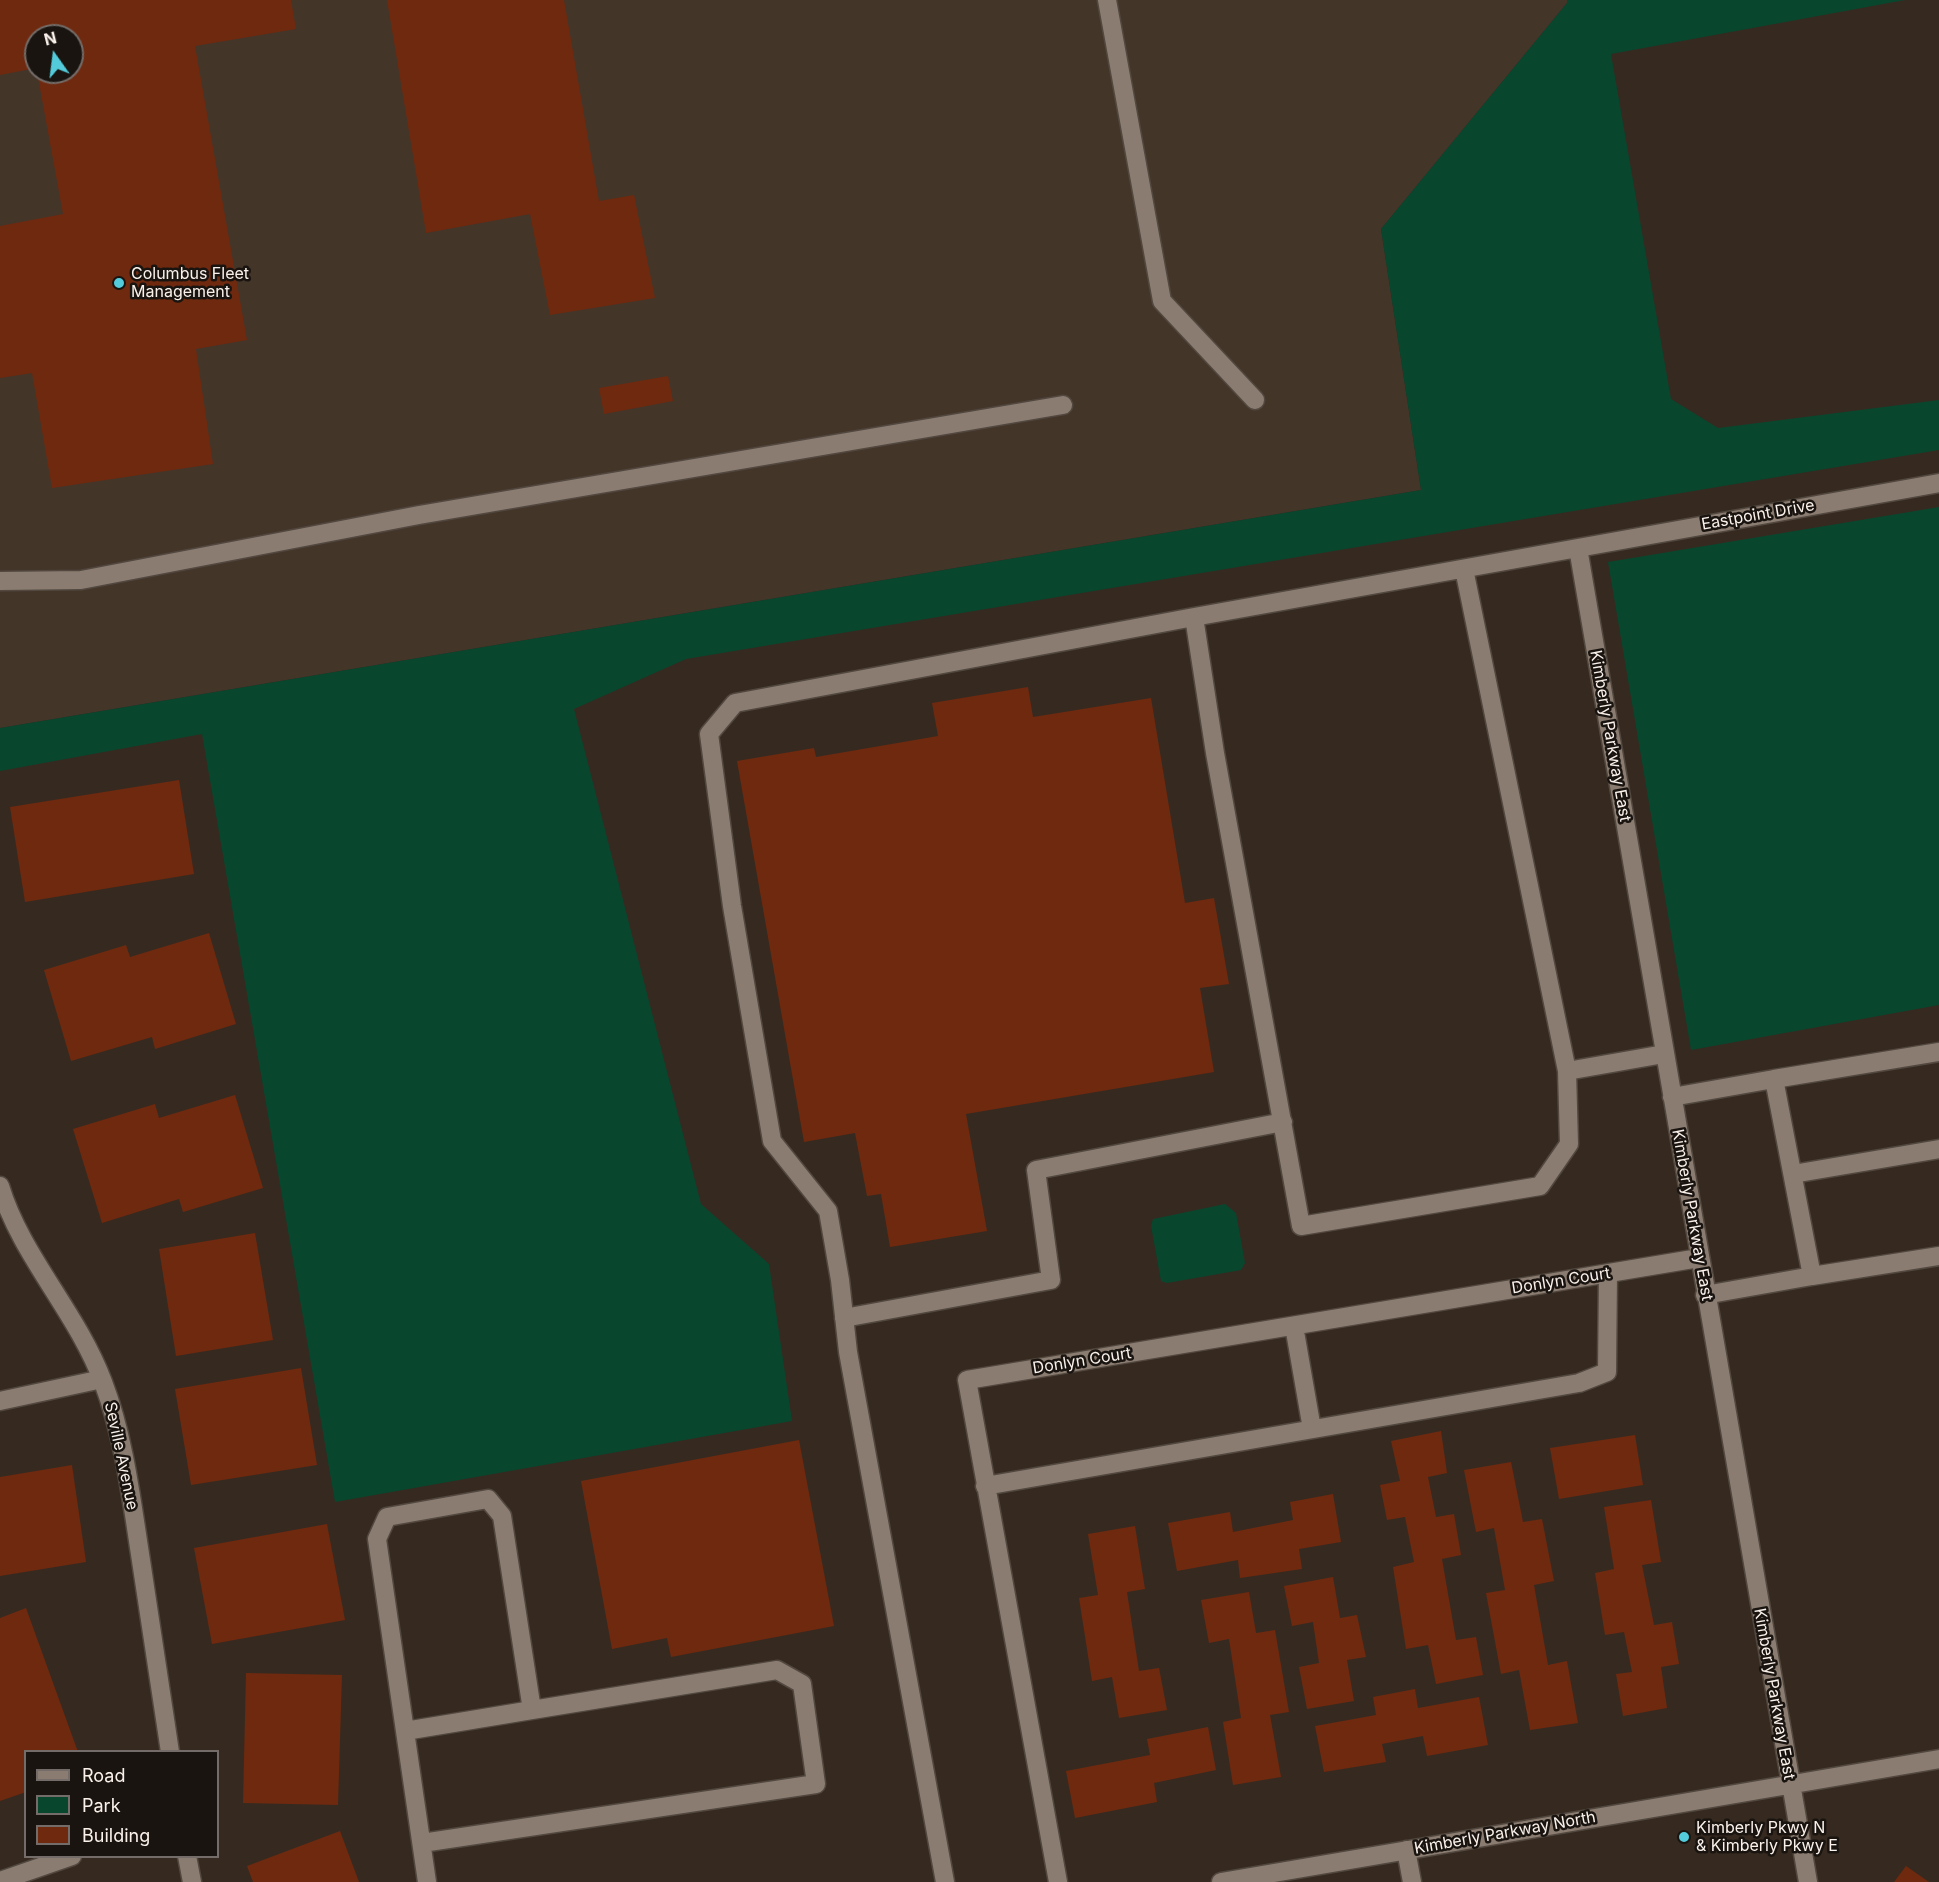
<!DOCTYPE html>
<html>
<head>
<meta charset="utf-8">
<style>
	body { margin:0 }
	#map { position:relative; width:1939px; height:1882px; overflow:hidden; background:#362a20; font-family:Inter,sans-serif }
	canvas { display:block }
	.legend { position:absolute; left:24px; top:1750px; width:195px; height:108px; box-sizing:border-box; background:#191410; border:2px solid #736c68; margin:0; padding:8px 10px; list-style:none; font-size:18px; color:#faf1eb }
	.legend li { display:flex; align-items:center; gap:12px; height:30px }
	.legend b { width:30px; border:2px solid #736c68 }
	.north { position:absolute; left:24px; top:24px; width:60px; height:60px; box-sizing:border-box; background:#191410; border:2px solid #736c68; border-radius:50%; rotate:346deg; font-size:16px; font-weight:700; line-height:24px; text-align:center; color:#faf1eb }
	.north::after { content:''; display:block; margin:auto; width:21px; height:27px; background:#53cbda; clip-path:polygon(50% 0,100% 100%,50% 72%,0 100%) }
</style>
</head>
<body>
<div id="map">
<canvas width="1939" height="1882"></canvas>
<ul class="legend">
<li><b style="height:8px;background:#8a7c70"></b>Road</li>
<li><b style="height:16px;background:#09462e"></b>Park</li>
<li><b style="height:16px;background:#6f290f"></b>Building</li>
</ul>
<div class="north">N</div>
</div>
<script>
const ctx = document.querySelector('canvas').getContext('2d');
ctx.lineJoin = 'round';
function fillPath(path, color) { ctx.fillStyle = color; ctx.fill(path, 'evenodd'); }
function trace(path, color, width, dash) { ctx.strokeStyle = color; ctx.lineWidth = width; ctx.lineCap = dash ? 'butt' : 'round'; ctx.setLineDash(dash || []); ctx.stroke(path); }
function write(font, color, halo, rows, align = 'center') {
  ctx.font = font + ' Inter,sans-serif'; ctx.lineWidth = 5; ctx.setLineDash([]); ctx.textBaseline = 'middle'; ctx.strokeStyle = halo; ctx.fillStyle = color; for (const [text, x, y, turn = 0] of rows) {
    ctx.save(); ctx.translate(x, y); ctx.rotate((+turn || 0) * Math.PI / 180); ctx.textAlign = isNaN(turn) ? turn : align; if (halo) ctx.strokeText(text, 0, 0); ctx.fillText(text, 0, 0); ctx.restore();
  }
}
fillPath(new Path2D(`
	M0,0h1567v3l-186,226 40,261 -1421,238zM36,36h36v36h-36z`), '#443529');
fillPath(new Path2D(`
	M1567,0h338l-294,54 60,345 47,29 221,-28v50l-1253,209 -112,50 127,495 68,60 23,157 -457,81 -133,-768 -202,37v-43l1421,-238 -40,-261 186,-226z
	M1939,507v498l-248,45 -83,-488z
	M1225,1204l11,9 9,50 -4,7 -74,13 -6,-2 -10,-55 2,-7z`), '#09462e');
fillPath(new Path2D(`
	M0,0h291l5,29 -101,17 52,294 -51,9 17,115 -161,24 -20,-115 -32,5v-152l63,-12 -26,-142h35v-36h-36v32l-36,7z
	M387,0h177l35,201 35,-6 21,103 -105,17 -20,-101 -104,19z
	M668,376l5,25 -69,13 -5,-26z
	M1028,687l5,30 118,-19 34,205 29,-5 15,86 -29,4 14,84 -248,42 21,117 -97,16 -9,-53 -14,2 -12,-63 -51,9 -67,-381 77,-13 2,9 122,-21 -6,-33z
	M179,780l15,94 -169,28 -15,-95z
	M209,933l27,91 -81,25 -3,-12 -81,24 -27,-91 82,-25 4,12z
	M235,1095l28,93 -80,24 -4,-13 -77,24 -29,-94 82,-25 4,14z
	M255,1233l18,107 -97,16 -17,-107z
	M301,1368l16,97 -126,20 -16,-96z
	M1441,1431l6,42 -19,4 8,40 18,-3 7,41 -19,4 14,81 20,-3 7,38 -47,9 -8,-39 -22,4 -13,-82 21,-5 -9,-45 -18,3 -7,-35 20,-4 -9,-40z
	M1635,1435l8,50 -84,14 -9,-51z
	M799,1440l35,186 -163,31 -4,-19 -55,11 -31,-168z
	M1511,1462l12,60 19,-3 12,62 -20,4 14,80 19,-4 11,62 -48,7 -11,-60 -18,4 -15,-81 19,-3 -11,-62 -18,4 -12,-62z
	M72,1465l14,97 -86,14v-99z
	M1333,1494l8,48 -42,7 3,20 -62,9 -2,-18 -61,11 -9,-48 62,-11 3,20 60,-12 -3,-18z
	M1651,1500l10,62 -19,3 12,60 18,-3 7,42 -18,3 6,41 -44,8 -7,-42 16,-2 -8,-40 -19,3 -10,-62 19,-4 -10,-62z
	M327,1524l18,96 -133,24 -18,-96z
	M1135,1526l10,63 -18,3 12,79 20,-3 8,42 -48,8 -7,-41 -20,4 -13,-83 19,-3 -10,-61z
	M1333,1577l7,41 17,-3 9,42 -19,3 7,41 -47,8 -8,-42 20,-4 -6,-41 -21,4 -8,-40z
	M1249,1592l7,41 19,-3 14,82 -19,3 11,62 -48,8 -10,-63 18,-4 -12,-79 -20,4 -8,-43z
	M26,1608l52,144h-52v40l-26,9v-183z
	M246,1673l96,2 -4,130 -95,-2z
	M1415,1689l3,19 61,-11 9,48 -61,11 -4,-20 -41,8 4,18 -62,10 -9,-46 61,-11 -3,-18z
	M1208,1727l8,43 -62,13 3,19 -82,16 -9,-47 84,-16 -3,-16z
	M340,1831l19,51h-106l-6,-16z
	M1906,1866l23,16h-35z`), '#6f290f');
const minor = new Path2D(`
	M1107,0l55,301 93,99
	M1578,548l230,1334
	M1464,569l103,502 2,73 -29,42 -239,40 -86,-473 -21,-136 745,-134
	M0,581l81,-1 338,-65 644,-110
	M1567,1071l97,-17
	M1774,1079l165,-27
	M1672,1097l102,-18 38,197 -107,19
	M1793,1174l146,-25
	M0,1186c21,70 77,126 103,196 21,55 28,114 37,172 10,66 20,132 30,198
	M1812,1276l127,-20
	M844,1318l207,-38 -15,-110 247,-48
	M1294,1326l18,103
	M0,1401l102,-22
	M985,1486l594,-103 28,-11 1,-99
	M405,1731l127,-21
	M422,1843l394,-59 -14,-100 -25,-14 -245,40 -30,-194 -14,-17 -101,18 -10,22 50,343
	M1406,1850l6,32
	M187,1856l5,26
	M0,1881l72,-25
	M945,1882l-97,-530 -8,-72 -12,-69 -56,-70 -40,-235 -23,-172 26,-31 459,-86
	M1058,1882l-91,-502 732,-122
	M1221,1882l718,-123`);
trace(minor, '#52483f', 21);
trace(minor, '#8a7c70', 18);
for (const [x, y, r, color] of [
	[119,283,6,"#53cbda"],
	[1684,1837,6,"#53cbda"]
]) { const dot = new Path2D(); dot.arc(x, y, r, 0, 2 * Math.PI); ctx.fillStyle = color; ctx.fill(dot); trace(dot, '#191410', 2); }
write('16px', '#faf1eb', '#191410', [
	["Columbus Fleet",131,274],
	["Management",131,292],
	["Kimberly Pkwy N",1696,1828],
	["& Kimberly Pkwy E",1696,1846]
], 'left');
write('16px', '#faf1eb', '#191410', [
	["Eastpoint Drive",1758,515,-10],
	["Kimberly Parkway East",1610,736,80],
	["Kimberly Parkway East",1692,1215,80],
	["Donlyn Court",1561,1281,-9],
	["Donlyn Court",1082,1361,-9],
	["Seville Avenue",121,1456,78],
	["Kimberly Parkway East",1774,1694,80],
	["Kimberly Parkway North",1505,1833,-10]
]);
</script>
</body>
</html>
